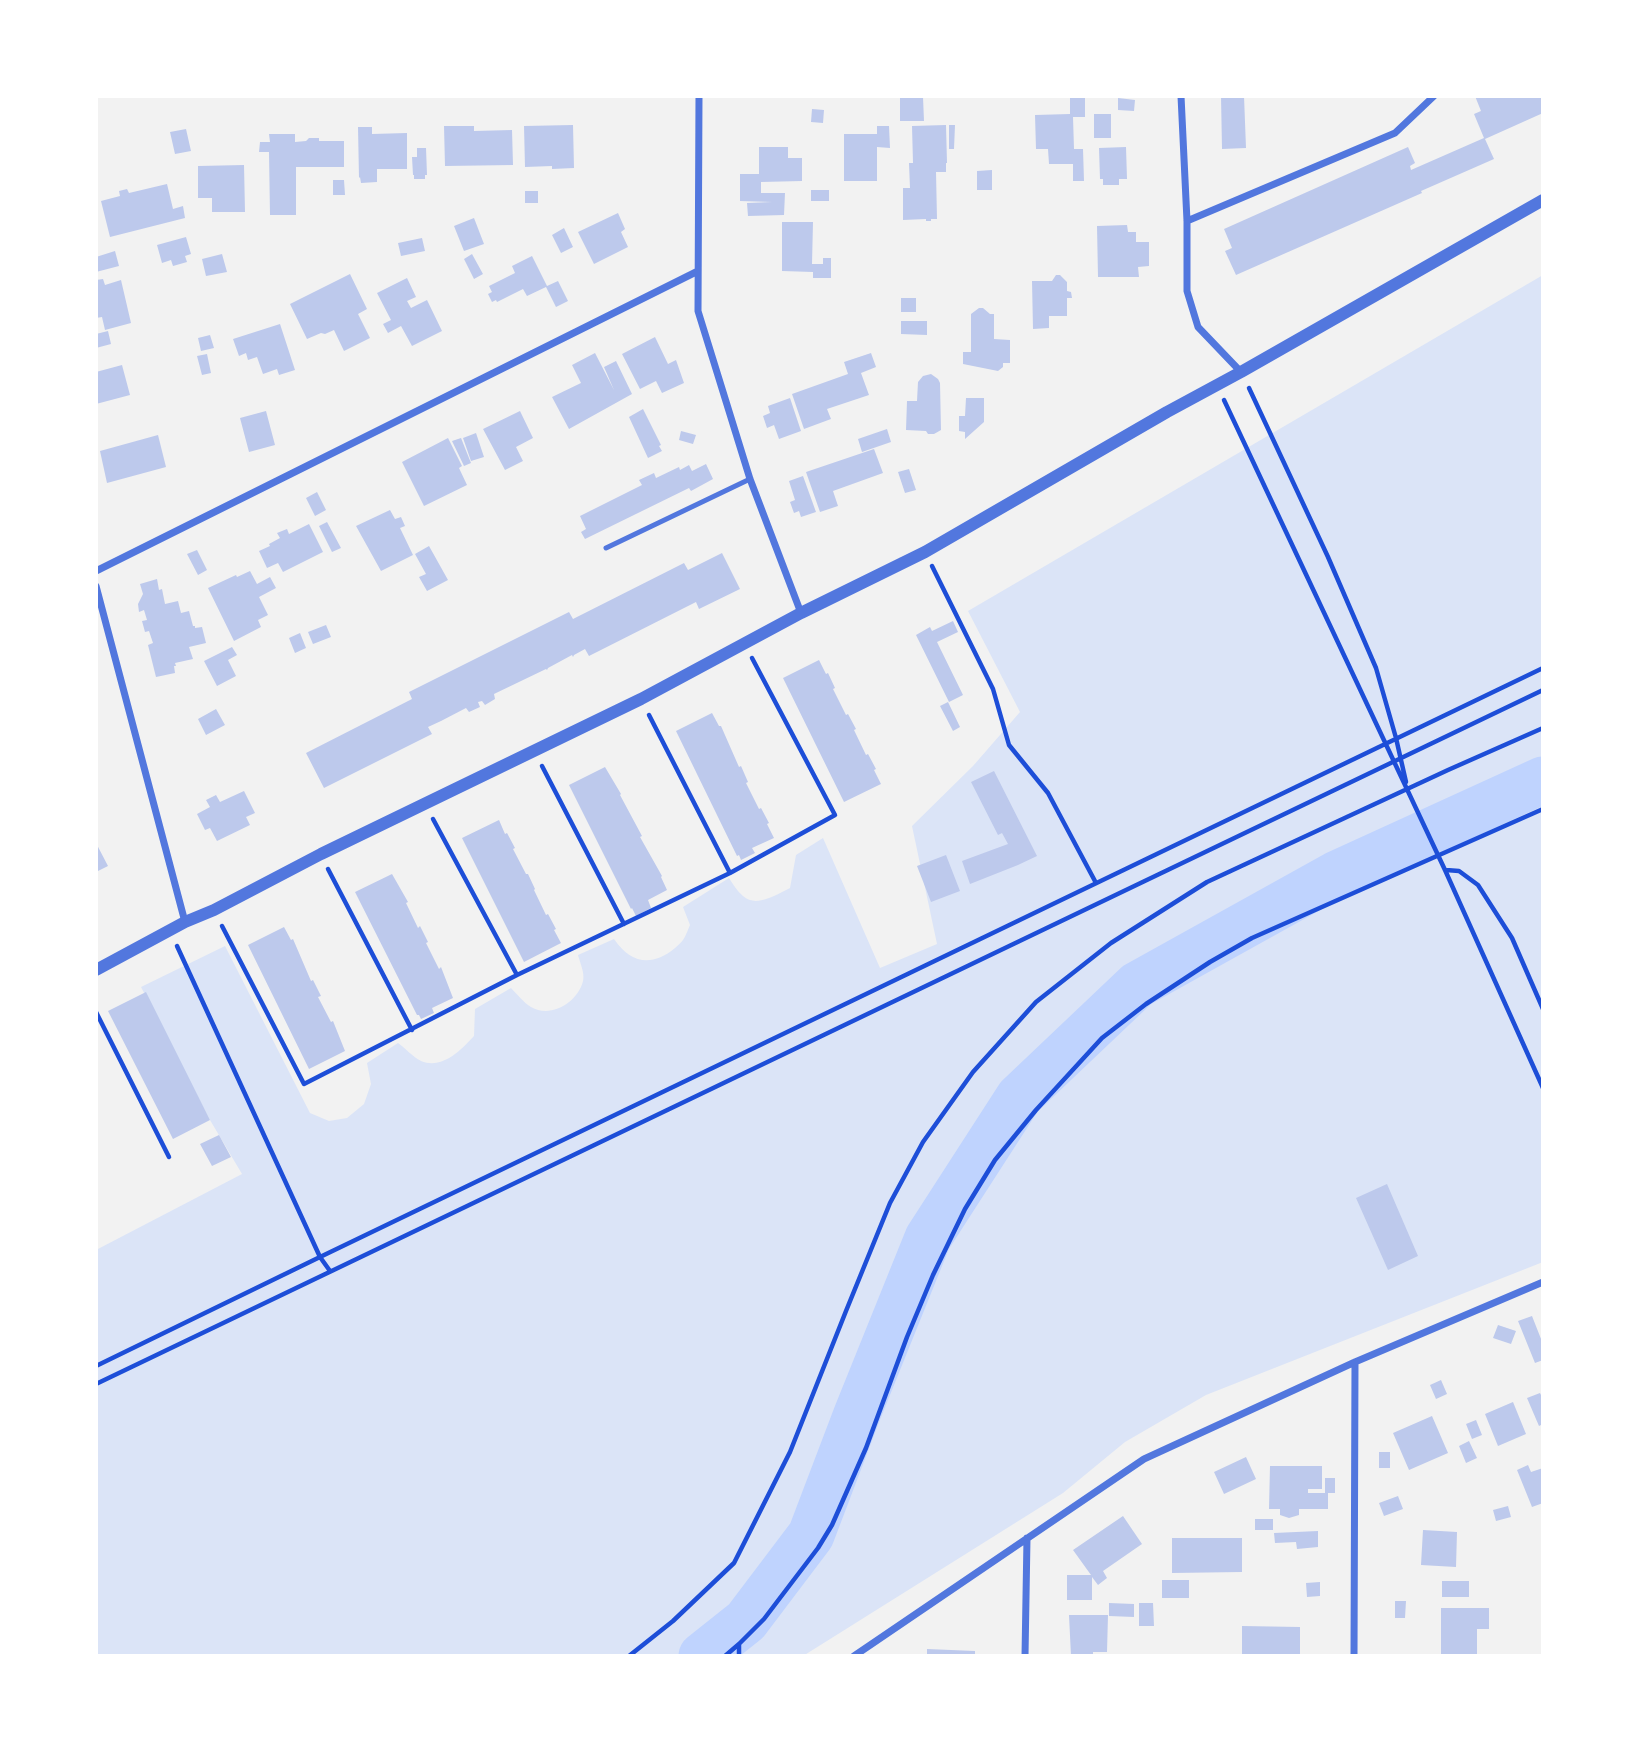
<!DOCTYPE html>
<html>
<head>
<meta charset="utf-8">
<style>
	body { margin:0 }
	#map { position:relative; width:1639px; height:1752px; overflow:hidden; background:#f2f2f2; font-family:Poppins,sans-serif }
	canvas { display:block }
	.frame { position:absolute; inset:0; border:98px solid #fff; pointer-events:none }
</style>
</head>
<body>
<div id="map">
<canvas width="1639" height="1752"></canvas>
<div class="frame"></div>
</div>
<script>
const ctx = document.querySelector('canvas').getContext('2d');
ctx.lineJoin = 'round';
function fillPath(path, color) { ctx.fillStyle = color; ctx.fill(path, 'evenodd'); }
function trace(path, color, width, dash) { ctx.strokeStyle = color; ctx.lineWidth = width; ctx.lineCap = dash ? 'butt' : 'round'; ctx.setLineDash(dash || []); ctx.stroke(path); }
fillPath(new Path2D(`
	M1543,275v987l-337,133 -81,47 -62,51 -260,163h-707v-406l146,-76 -32,-54 -69,-133 84,-41 85,167 19,8 18,-3 17,-14 7,-20 -4,-21 31,-20c7,5 15,14 23,18 21,9 40,-11 53,-25l1,-27 36,-21c6,6 13,15 20,19 20,12 47,-5 52,-26 2,-8 -3,-18 -5,-26l36,-16c17,25 38,28 61,9 3,-3 6,-5 8,-8 3,-4 5,-11 7,-15l-7,-18 46,-29c4,6 8,13 14,18 13,12 33,-1 47,-8l6,-33 27,-17 57,130 57,-24 -25,-118 61,-60 47,-54 -52,-101z`), '#dbe4f7');
trace(new Path2D(`
	M702,1656l44,-35 65,-86 46,-121 71,-176 91,-141 118,-112 198,-110 208,-95`), '#bfd3fe', 47);
fillPath(new Path2D(`
	M1221,96h23l2,52 -24,1z
	M1475,96h68v17l-58,26 9,20 -73,32 1,2 -186,82 -11,-24 7,-3 -8,-19 184,-82 7,16 -5,3 1,4 73,-32 -10,-24 7,-3z
	M900,97h23l1,24h-24z
	M1070,98h15v19h-12l1,32h9l1,32h-11v-17h-24l-1,-15h-12l-1,-34 35,-1z
	M1118,98l17,2 -1,11 -16,-1z
	M812,109l12,1 -1,13 -12,-1z
	M1094,114h17v24h-17z
	M573,125l1,43 -22,1v-3l-27,1 -1,-41z
	M946,125l1,38h-1v9h-10l1,47h-6v2h-5v-2l-23,1v-32h7l-1,-25h4l-1,-37z
	M949,125h6l-1,24h-5z
	M444,126h30v5l38,-1 1,35 -68,1z
	M877,126h12l1,22 -13,-1v34h-33v-47h33z
	M358,127h14v7l35,-1v36h-30v13l-16,1 -1,-6 -1,1z
	M186,129l5,22 -16,3 -5,-22z
	M269,134h26v8l11,-1 3,-3h10v3h25v26h-48v48h-26l-1,-63h-10l1,-10h10z
	M759,147h29v11h14v23l-41,1v11h24l-1,22 -36,1 -1,-13 25,-1 -32,-1v-27h19z
	M1126,147l1,32h-8v6h-16v-6h-3l-1,-31z
	M417,148h9l1,27h-2v4h-11v-4h-1l-1,-18h5z
	M244,165l1,47h-33v-14h-14v-32z
	M992,170v20h-15v-19z
	M333,180h11l1,15h-12z
	M167,184l6,25 10,-3 2,12 -75,19 -9,-36 19,-5 -1,-5 8,-2 2,4z
	M811,190h18v11h-18z
	M525,191h13v12h-13z
	M618,213l7,16 -4,3 7,15 -34,17 -16,-32z
	M474,218l10,26 -20,7 -10,-25z
	M782,222h31l-1,42h11v-6h8v20h-18v-6l-31,-1z
	M1127,225l1,7h8v10h13v24l-11,1 1,10h-41l-1,-51z
	M564,228l9,19 -12,6 -9,-18z
	M186,237l5,17 -6,2 2,6 -14,4 -2,-6 -9,3 -5,-18z
	M422,238l3,13 -24,5 -3,-13z
	M115,251l4,15 -23,6v-15z
	M222,254l5,18 -21,4 -4,-17z
	M472,254l11,20 -9,5 -10,-20z
	M532,256l15,30 11,-5 10,20 -12,6 -10,-20 -19,9 -4,-7 -26,13 -1,-2 -4,2 -4,-8 4,-2 -3,-6 26,-13 -3,-7z
	M350,274l17,35 -9,5 12,24 -26,13 -10,-21 -9,4 -4,-1 -14,6 -17,-35z
	M1056,275h4l7,7v9l4,1 1,6h-5v18h-18v12l-16,1 -1,-48h20z
	M407,278l9,19 -9,4 4,7 16,-8 15,31 -30,15 -11,-20 -13,7 -5,-9 8,-4 -14,-27z
	M103,279l2,6 16,-5 10,43 -26,7 -3,-13 -6,1v-38z
	M901,298h15v14h-15z
	M979,308h4l7,6h4v25l16,1v23h-7v4l-5,4 -35,-7v-12h8v-38z
	M901,321h26v14l-26,-1z
	M280,324l15,46 -16,5 -2,-6 -14,5 -6,-17 -9,3 -2,-7 -7,3 -6,-17z
	M108,331l3,13 -15,4v-14z
	M210,335l4,13 -13,3 -3,-13z
	M655,337l13,27 8,-4 8,23 -22,10 -6,-12 -16,8 -18,-35z
	M595,353l19,37 -10,-23 12,-6 16,33 -63,35 -17,-32 29,-14 -9,-18z
	M871,353l5,14 -15,6 8,22 -42,14 4,10 -27,10 -12,-35 56,-20 -4,-12z
	M207,354l4,19 -9,2 -5,-19z
	M122,365l8,30 -34,9v-32z
	M931,374l7,5 2,4 1,47 -7,4h-6l-2,-3 -20,-1 1,-29h10l1,-19 5,-6z
	M790,398l11,33 -22,8 -5,-14 -7,3 -4,-12 7,-3 -2,-7z
	M966,398h18v24l-19,17v-7l-6,-1v-15h6z
	M643,409l18,36 -2,1 3,5 -14,7 -19,-41z
	M266,411l9,34 -26,7 -9,-34z
	M520,411l13,27 -17,9 7,14 -18,9 -22,-41z
	M887,429l4,13 -29,10 -4,-13z
	M681,431l15,4 -3,9 -14,-4z
	M476,433l8,24 -13,4 -8,-23z
	M158,435l8,32 -59,16 -7,-32z
	M448,438l14,28 -3,2 8,17 -43,21 -22,-44z
	M461,438l10,25 -7,3 -12,-25z
	M874,449l9,24 -50,18 5,15 -18,6 -14,-40z
	M706,464l7,15 -22,12 -2,-3 -104,51 -4,-7 5,-3 -6,-13 62,-31 -3,-5 15,-7 2,5 23,-11 1,3 9,-5 3,6z
	M909,469l7,21 -11,3 -7,-21z
	M803,476l13,36 -15,5 -2,-6 -5,2 -4,-11 5,-2 -6,-19z
	M317,492l9,18 -11,6 -9,-18z
	M390,510l5,9 6,-2 4,9 -5,2 13,27 -32,16 -25,-45z
	M327,522l14,26 -9,4 -13,-26z
	M309,524l14,28 -40,20 -5,-9 -11,5 -8,-17 11,-5 -1,-2 11,-6 -3,-5 10,-4 2,5z
	M429,546l19,34 -21,11 -8,-14 7,-3 -11,-20z
	M197,550l10,20 -9,5 -11,-21z
	M722,553l18,36 -41,20 -3,-7 -107,54 -4,-7 -11,6 -1,2 -1,-2 -24,13 -1,2 -1,-1 -52,25 1,5 -10,6 -3,-4 -4,1 2,5 -11,5 -3,-4 -25,13 -13,6 4,7 -108,54 -18,-35 106,-54 -3,-7 160,-80 4,7 111,-56 4,7z
	M250,571l7,13 13,-7 6,11 -17,9 9,18 -10,5 3,7 -27,14 -26,-53 28,-13 1,2z
	M157,579l2,11 3,-1 3,15 13,-3 3,12 8,-2 4,15h2v2l7,-1 4,16 -17,4 4,12 -18,4 1,3h-2l1,7 -19,4 -8,-32 5,-2 -4,-12 -4,1 -3,-11 5,-1 -3,-10 -5,2 -1,-8 5,-10 -3,-10z
	M953,621l5,11 -21,10 26,53 -14,7 -33,-67 14,-8 2,4z
	M326,625l5,12 -18,7 -5,-12z
	M300,633l6,15 -11,5 -6,-15z
	M232,647l5,8 -9,5 8,16 -19,10 -13,-25z
	M819,660l7,14 2,-1 7,15 -2,1 13,26 2,-1 8,15 -2,1 12,25 2,-1 8,15 -2,1 7,14 -37,18 -61,-124z
	M948,702l12,25 -7,4 -13,-25z
	M216,709l9,16 -19,10 -8,-16z
	M712,713l7,13h2l18,41 2,-1 7,16 -2,1 13,26 2,-1 8,15 -2,1 7,14 -22,10 3,5 -14,7 -2,-5 -2,1 -61,-125z
	M605,767l16,27 -1,1 22,41 -2,1 22,39 -1,1 6,13 -19,10 3,8 -15,8 -4,-8 -1,1 -62,-124z
	M994,771l43,85 -19,9 -48,19 -8,-23 46,-17 -6,-11 -4,2 -27,-53z
	M244,791l11,22 -9,4 4,8 -33,16 -7,-13 -5,2 -8,-16 13,-7 -4,-7 10,-5 4,7z
	M499,820l6,14 2,-1 8,15 -2,1 13,25h2l7,15 -1,1 12,25 2,-1 8,15 -2,1 7,13 -37,19 -62,-124z
	M96,843l12,23 -12,6z
	M946,855l14,36 -29,11 -14,-36z
	M392,874l16,28 -2,1 12,25 2,-2 8,16 -2,1 13,26 2,-2 12,31 -21,10 2,5 -13,6 -2,-4h-2l-62,-123z
	M284,927l7,13 2,-1 18,42 2,-1 8,16 -3,1 13,25 2,-1 12,30 -36,18 -61,-124z
	M146,992l64,128 -37,19 -65,-128z
	M219,1135l12,22 -19,9 -12,-22z
	M1387,1184l31,72 -30,14 -32,-72z
	M1532,1316l11,28v16l-8,3 -17,-42z
	M1498,1325l18,6 -5,13 -18,-6z
	M1441,1380l6,14 -11,5 -6,-14z
	M1540,1393l3,6v25l-4,2 -12,-28z
	M1513,1402l13,32 -28,12 -13,-32z
	M1432,1416l16,37 -39,17 -16,-37z
	M1476,1420l6,15 -10,4 -6,-15z
	M1469,1441l8,17 -11,5 -7,-17z
	M1379,1452h11v16h-11z
	M1246,1457l10,22 -32,15 -10,-22z
	M1528,1465l3,7 12,-4v35l-11,4 -15,-37z
	M1270,1466h52v23h-14v4h17v-15h10v15h-7v16h-29v6l-10,3 -9,-3v-6h-11z
	M1398,1496l5,13 -19,7 -5,-13z
	M1508,1506l3,11 -15,4 -3,-11z
	M1123,1516l19,28 -39,27 4,7 -9,7 -6,-8v23h-25v-25h24l-18,-25z
	M1255,1519h18v11h-18z
	M1423,1530l34,2 -1,35 -35,-2z
	M1318,1531v16l-21,2 -1,-7 -21,1 -1,-10z
	M1172,1538h70v34l-70,1z
	M1162,1580h27v18h-27z
	M1442,1581h27v16h-27z
	M1320,1582v14l-13,1 -1,-14z
	M1395,1601h11l-1,17h-10z
	M1109,1603l25,1v13l-25,-1z
	M1139,1603h14l1,23h-15z
	M1441,1608h48v21h-12v27h-36z
	M1069,1615h39l-1,37h-14v4h-22z
	M1242,1626l58,1v29h-58z
	M927,1649l48,2v5h-48z`), '#bdc9ec');
trace(new Path2D(`
	M1249,388l79,169 48,111 20,70 10,44
	M1224,400l221,470 98,218
	M932,566l61,123 16,56 39,48 48,90
	M649,715l81,158
	M542,766l82,158
	M433,819l84,156
	M328,869l84,161
	M1446,870l13,1 19,14 34,53 31,71
	M222,926l82,158 213,-109 213,-102 105,-58 -83,-157
	M177,946l143,311 10,14
	M96,1012l73,145
	M96,1366l224,-109 1223,-589
	M96,1384l1447,-694
	M739,1645v11
	M629,1656l44,-35 61,-58 56,-111 56,-141 44,-108 33,-61 50,-70 63,-70 75,-59 96,-61 241,-112 95,-42
	M725,1656l14,-12 25,-25 54,-71 14,-23 34,-77 41,-111 26,-62 32,-66 30,-49 41,-50 66,-72 44,-34 64,-42 42,-24 291,-129`), '#1d4ed8', 4.5);
trace(new Path2D(`
	M606,548l144,-69`), '#5277de', 5);
trace(new Path2D(`
	M699,96l-1,215 52,168 51,134
	M1181,96l6,125v70l11,36 43,45
	M1187,221l208,-88 39,-37
	M96,571l602,-300
	M96,586l89,336
	M854,1656l290,-197 211,-97 188,-80
	M1025,1656l2,-118
	M1354,1656l1,-294`), '#5277de', 7);
trace(new Path2D(`
	M96,970l89,-48 29,-12 107,-56 320,-155 160,-86 124,-61 242,-140 74,-40 302,-172`), '#5277de', 12);
</script>
</body>
</html>
